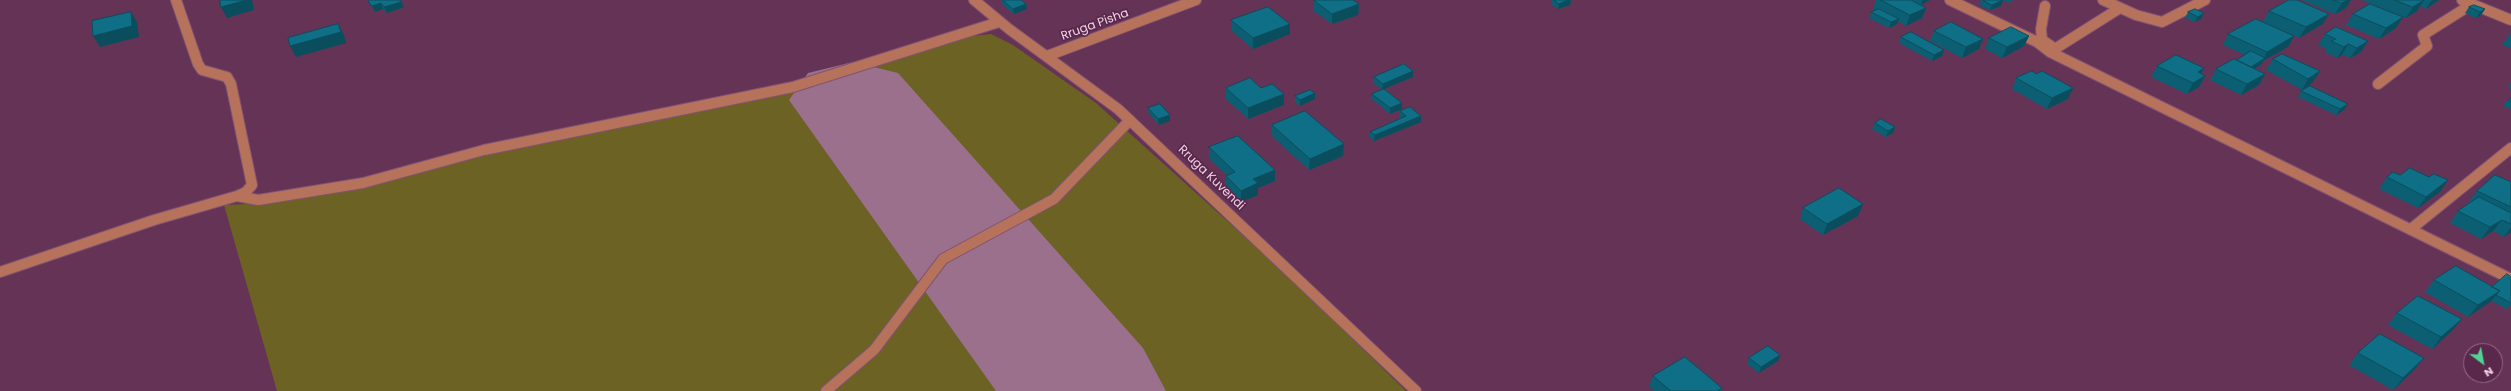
<!DOCTYPE html>
<html>
<head>
<meta charset="utf-8">
<style>
	body { margin:0 }
	#map { position:relative; width:2511px; height:391px; overflow:hidden; background:#653356; font-family:Poppins,sans-serif }
	canvas { display:block }
	.north { position:absolute; left:2463px; top:343px; width:40px; height:40px; box-sizing:border-box; background:#59284b; border:1px solid #966c89; border-radius:50%; rotate:148deg; font-size:11px; font-weight:700; line-height:16px; text-align:center; color:#f2d3e7 }
	.north::after { content:''; display:block; margin:auto; width:14px; height:18px; background:#51d397; clip-path:polygon(50% 0,100% 100%,50% 72%,0 100%) }
</style>
</head>
<body>
<div id="map">
<canvas width="2511" height="391"></canvas>
<div class="north">N</div>
</div>
<script>
const ctx = document.querySelector('canvas').getContext('2d');
ctx.lineJoin = 'round';
function fillPath(path, color) { ctx.fillStyle = color; ctx.fill(path, 'evenodd'); }
function trace(path, color, width, dash) { ctx.strokeStyle = color; ctx.lineWidth = width; ctx.lineCap = dash ? 'butt' : 'round'; ctx.setLineDash(dash || []); ctx.stroke(path); }
function write(font, color, halo, rows, align = 'center') {
  ctx.font = font + ' Poppins,sans-serif'; ctx.lineWidth = 3.5; ctx.setLineDash([]); ctx.textBaseline = 'middle'; ctx.strokeStyle = halo; ctx.fillStyle = color; for (const [text, x, y, turn = 0] of rows) {
    ctx.save(); ctx.translate(x, y); ctx.rotate((+turn || 0) * Math.PI / 180); ctx.textAlign = isNaN(turn) ? turn : align; if (halo) ctx.strokeText(text, 0, 0); ctx.fillText(text, 0, 0); ctx.restore();
  }
}
fillPath(new Path2D(`
	M991,34l22,11 83,58 188,169 122,119h-1129l-53,-186 45,-2 106,-19 68,-20 378,-81 123,-40 29,-7z`), '#6c6223');
fillPath(new Path2D(`
	M853,62l45,11 245,275 23,43h-170l-207,-291 19,-27z`), '#9a708d');
const minor = new Path2D(`
	M974,0l35,29 109,80 298,282
	M1950,0l87,42 13,10 461,227
	M2103,0l33,15 26,7 43,-22
	M2462,0l49,20
	M2045,6l-4,23 1,11 9,6
	M2050,52l70,-44
	M1047,56l149,-56
	M2378,84l49,-38 -4,-11 49,-31
	M237,196l21,4 105,-17 121,-33 309,-63 206,-65
	M2411,229l100,-81
	M0,272l154,-52 83,-24 9,-4 6,-7 -21,-101 -4,-7 -25,-7 -4,-6 -22,-64
	M826,391l48,-41 69,-91 111,-60 76,-79`);
trace(minor, '#815373', 12);
trace(minor, '#b6725a', 10);
fillPath(new Path2D(`
	M368,0l33,2 3,5 -17,6 -4,-4 -8,3z
	M1001,0h20l6,9 -13,5 -12,-10z
	M1314,0l45,4 -1,11 -26,9 -18,-13z
	M1552,0h19l-1,5 -12,4 -7,-5z
	M1876,0h35l15,8 -4,10 -16,8 -8,-5 -1,3 -8,4 -20,-10 2,-6 5,-2 -3,-2z
	M1912,0h18l-9,5z
	M1981,0h22l-2,6 -11,4 -11,-5z
	M2003,0h10l-4,3z
	M2302,0h49l-5,8 -11,6z
	M2362,0h77l-13,9 -6,-3 -3,5 -11,7z
	M2469,7l16,2 -4,6 -5,3 -11,-5z
	M2269,11l60,3 -6,10 -24,14 -36,-16z
	M2188,12l16,1 -3,6 -6,3 -10,-4z
	M2353,14l50,3 -7,11 -17,11 -33,-14z
	M1231,20l59,14 -37,15 -21,-18z
	M1934,31l49,8 -4,10 -17,9 -32,-17z
	M2511,33v15l-9,-3z
	M2228,34l66,2 -6,11 -25,14 -1,3 -7,4 10,6 -6,11 -18,10 -31,-15 6,-11 21,-9 8,-5 -22,-10z
	M2325,34l43,7 -7,11 -11,6 -8,-3 -5,3 -12,-6 2,-3 -9,-4z
	M2029,36l-5,10 -22,12 -17,-9 4,-11z
	M1901,37l43,13 -2,6 -10,5 -33,-18z
	M2273,59l47,12 -7,11 -11,8 -36,-20z
	M2157,66l47,2 -3,6 4,2 -6,11 -12,7 -36,-17z
	M1374,77h39l-29,12 18,14v6l-12,5 -18,-15v-5l10,-5 -9,-6z
	M2016,78l52,21 -21,10 -35,-20z
	M2511,83v6l-3,-1z
	M1226,88h35l23,17 -36,14 -22,-20z
	M2301,91l43,19 -8,5 -38,-18z
	M1295,96l20,3 -15,7 -5,-4z
	M2511,98v11l-8,-3 5,-6z
	M1148,108l22,7v6l-11,4 -10,-11z
	M1400,111l21,11 -47,19 -4,-4v-5l31,-14 -2,-1z
	M1875,123l20,4 -2,6 -7,4 -14,-8z
	M1272,125l71,31 -34,14 -37,-34z
	M1209,147l66,34 -17,7v7l-17,7 -15,-15v-11l1,-1 -18,-16z
	M2400,175l40,17 -22,16 -39,-19 8,-12z
	M2511,182v50l-7,5 -11,-6 -12,8 -31,-16 8,-12 13,-8 -3,-1 9,-11z
	M1803,208l55,8 -35,19 -23,-16z
	M2511,277v28l-4,4 -16,-8 -23,16 -43,-25 9,-12 58,7z
	M2397,313l55,18 -20,18 -44,-24z
	M2358,353l56,17 -21,20 -44,-25z
	M1780,355l-2,6 -19,12 -12,-9 2,-6z
	M1653,376l69,12 -1,3h-67l-5,-4z`), '#0c5f73');
fillPath(new Path2D(`
	M247,0h5l2,10 -27,8 -6,-11z
	M1568,0h3l-1,5 -12,4 1,-5z
	M1922,0h8l-9,5z
	M2003,0l-2,6 -11,4 2,-5z
	M2347,0h4l-5,8 -11,6 7,-11z
	M2424,0l-7,11 -11,7 7,-11z
	M2432,0h7l-13,9z
	M401,2l3,5 -17,6 -3,-6z
	M381,3l2,6 -8,3 -3,-6z
	M1026,4l1,5 -13,5 -1,-5z
	M1359,4l-1,11 -26,9v-10z
	M1926,8l-4,10 -16,8 4,-11z
	M2485,9l-4,6 -5,3 4,-6z
	M131,12l6,10 2,15 -39,10 -7,-11z
	M2204,13l-3,6 -6,3 3,-5z
	M2329,14l-6,10 -24,14 7,-11z
	M2403,17l-7,11 -17,11 7,-11z
	M1899,19l-2,5 -8,4 2,-6z
	M338,24l6,11 2,8 -50,14 -6,-11z
	M1290,24v10l-37,15v-11z
	M2029,36l-5,10 -22,12 5,-11z
	M2294,36l-6,11 -25,14 -1,3 -14,9 3,-6 12,-7 4,-8z
	M1983,39l-4,10 -17,9 4,-11z
	M2368,41l-7,11 -11,6 7,-10z
	M2348,44l-6,11 -5,3 7,-11z
	M1944,50l-2,6 -10,5 2,-6z
	M2204,68l-6,11v-7z
	M1413,71v6l-31,13 1,-6z
	M2320,71l-7,11 -11,8 6,-11z
	M2265,74l-6,11 -18,10 6,-11z
	M2205,76l-6,11 -12,7 6,-11z
	M2073,88l-5,11 -21,10 5,-11z
	M1315,93v6l-15,7v-6z
	M1284,94v11l-36,14v-11z
	M1402,103v6l-12,5v-6z
	M2348,104l-4,6 -8,5 4,-6z
	M1170,115v6l-11,4 -1,-6z
	M1421,116v6l-47,19 1,-6z
	M1895,127l-2,6 -7,4 2,-6z
	M1344,144l-1,12 -34,14 1,-11z
	M1275,170v11l-17,7v7l-17,7v-11l12,-12z
	M2448,180l-8,12 -22,16 8,-11z
	M1863,204l-5,12 -35,19 4,-11z
	M2502,220l-9,11 -12,8 9,-12z
	M2511,227v5l-7,5z
	M2500,291l-10,11 -22,15 10,-12z
	M2462,319l-10,12 -20,18 9,-12z
	M1780,355l-2,6 -19,12 2,-6z
	M2424,358l-10,12 -21,20 10,-12z`), '#0a4e5e');
const building = new Path2D(`
	M220,0h27l-26,7z
	M368,0h32l1,2 -17,5 -3,-4 -9,3z
	M1003,0h18l5,4 -13,5z
	M1314,0h39l6,4 -27,10z
	M1554,0h14l-9,4z
	M1881,0h30l15,8 -16,7z
	M1983,0h20l-11,5z
	M2289,0h8l32,14 -23,13 -37,-16z
	M2333,0h14l-5,3z
	M2395,0h29l-11,7z
	M2370,4l33,13 -17,11 -33,-14z
	M2474,5l11,4 -5,3 -11,-5z
	M1268,7l22,17 -37,14 -22,-18z
	M1879,9l20,10 -8,3 -20,-10z
	M2195,9l9,4 -6,4 -10,-5z
	M131,12l1,14 -39,10 -1,-15z
	M2256,19l38,17 -27,16 -39,-18z
	M1951,22l32,17 -17,8 -32,-16z
	M338,24l3,8 -51,14 -2,-8z
	M2011,27l18,9 -22,11 -18,-9z
	M2336,27l32,14 -11,7 -9,-4 -4,3 -13,-6 5,-2 -11,-5z
	M1911,32l33,18 -10,5 -33,-18z
	M2251,51l14,7 -14,9 -14,-7z
	M2282,54l38,17 -12,8 -35,-20z
	M2176,55l28,13 -6,4 7,4 -12,7 -36,-17z
	M2234,59l31,15 -18,10 -31,-15z
	M1404,64l9,7 -30,13 -9,-7z
	M2032,71l4,3 6,-3 31,17 -21,10 -36,-20z
	M1250,78l11,10 11,-4 12,10 -36,14 -22,-20z
	M2310,86l38,18 -8,5 -39,-18z
	M1384,89l18,14 -12,5 -18,-14z
	M1310,90l5,3 -15,7 -5,-4z
	M2511,98v4l-3,-2z
	M1160,104l10,11 -12,4 -10,-11z
	M1410,107l11,9 -46,19 -5,-3 36,-16 -6,-5z
	M1305,111l39,33 -34,15 -38,-34z
	M1881,119l14,8 -7,4 -13,-8z
	M1238,136l37,34 -22,9 5,4 -17,8 -15,-15 9,-4 -26,-25z
	M2410,168l19,9 5,-3 14,6 -22,17 -39,-20 6,-5 7,3z
	M2495,175l16,7v25l-34,-16z
	M1839,188l24,16 -36,20 -24,-16z
	M2479,197l32,16v11l-9,-4 -12,7 -32,-16z
	M2456,266l44,25 -22,14 -44,-25z
	M2507,274l4,3v26l-15,-8 4,-4 -8,-4z
	M2418,296l44,23 -21,18 -44,-24z
	M2380,334l44,24 -21,20 -45,-25z
	M1768,346l12,9 -19,12 -12,-9z
	M1685,357l37,31 -5,3h-46l-18,-15z`);
fillPath(building, '#0e6f86');
trace(building, '#0a4e5e', 1);
write('12px', '#f2d3e7', '#59284b', [
	["Rruga Pisha",1095,25,-20],
	["Rruga Kuvendi",1211,178,44]
]);
</script>
</body>
</html>
